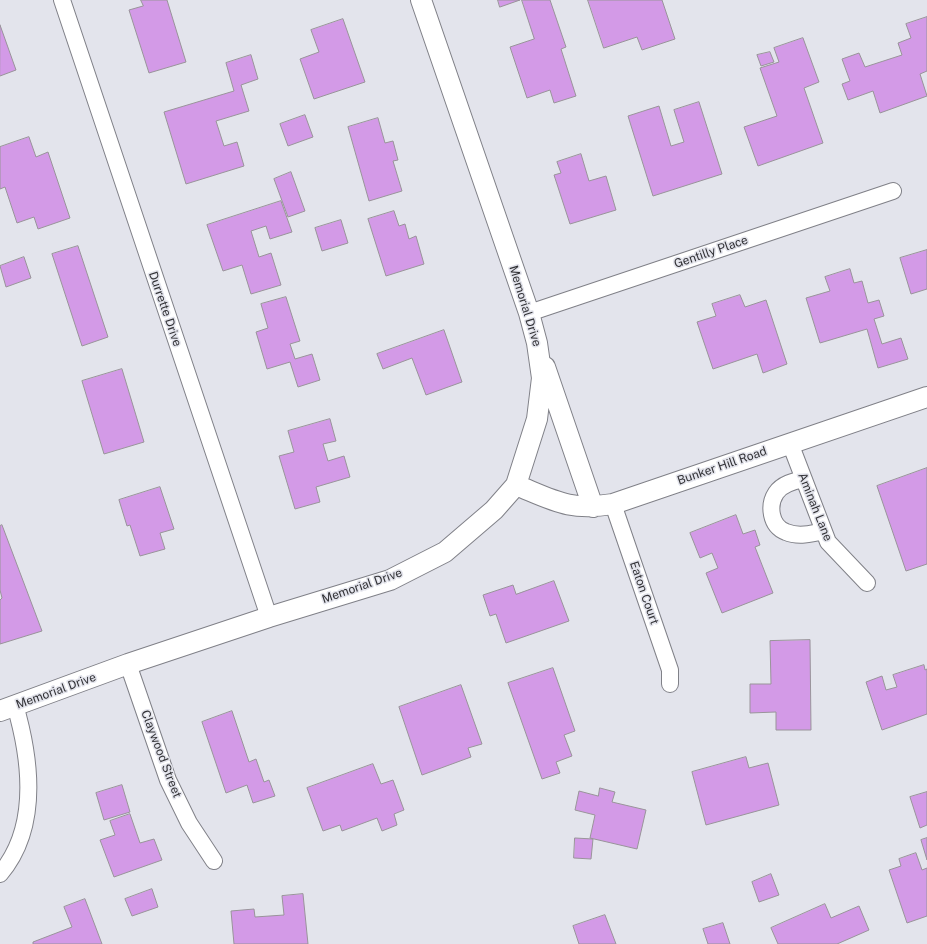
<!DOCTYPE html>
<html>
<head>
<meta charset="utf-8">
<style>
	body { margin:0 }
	canvas { display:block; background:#e3e4ec }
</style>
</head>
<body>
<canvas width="927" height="944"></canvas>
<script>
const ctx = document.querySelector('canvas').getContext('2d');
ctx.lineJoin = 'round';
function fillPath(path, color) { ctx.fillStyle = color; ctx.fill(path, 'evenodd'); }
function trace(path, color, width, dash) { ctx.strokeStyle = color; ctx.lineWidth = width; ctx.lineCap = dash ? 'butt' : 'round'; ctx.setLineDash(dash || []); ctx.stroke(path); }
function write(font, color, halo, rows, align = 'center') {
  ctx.font = font + ' "Public Sans",sans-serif'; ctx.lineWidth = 3; ctx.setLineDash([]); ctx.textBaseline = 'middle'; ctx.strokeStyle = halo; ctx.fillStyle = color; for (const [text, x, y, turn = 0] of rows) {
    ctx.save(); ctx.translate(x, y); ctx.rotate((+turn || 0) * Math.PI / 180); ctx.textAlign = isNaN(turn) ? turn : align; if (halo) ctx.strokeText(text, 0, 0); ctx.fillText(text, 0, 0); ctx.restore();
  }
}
const building = new Path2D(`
	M141,0h26l19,62 -37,11 -20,-63 14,-4z
	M498,0h22l-20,7z
	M522,0h28l16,47 -5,2 15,47 -22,7 -4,-13 -23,8 -17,-51 24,-8z
	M588,0h74l13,39 -33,11 -5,-13 -33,11z
	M927,17v54l-7,3 7,22 -47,17 -7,-22 -25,9 -6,-16 8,-3 -8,-22 17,-6 6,14 37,-12 -4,-12 13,-5 -5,-14z
	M343,19l22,63 -51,17 -14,-40 19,-7 -8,-22z
	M0,25l16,45 -16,6z
	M803,38l16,44 -15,6 19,55 -65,23 -14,-39 33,-11 -17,-48 19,-6 -5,-14z
	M770,52l4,10 -13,4 -4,-11z
	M251,55l7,24 -17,6 8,26 -33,10 8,25 13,-4 7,24 -58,18 -22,-72 70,-21 -8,-28z
	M699,102l23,72 -69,22 -25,-80 31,-10 12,40 13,-4 -10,-32z
	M305,115l8,22 -25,9 -8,-22z
	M378,118l7,25 8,-2 5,19 -5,1 9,30 -33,10 -21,-74z
	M29,137l7,20 12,-5 22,66 -32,11 -4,-12 -17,6 -12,-36 -5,2v-42z
	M581,154l8,27 17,-5 10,34 -46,14 -16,-49 7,-2 -4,-11z
	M291,172l14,39 -17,6 -14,-38z
	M281,201l11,31 -22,7 -4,-13 -15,5 8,26 12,-4 10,32 -30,9 -9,-29 -19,6 -16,-46z
	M394,211l5,15 6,-2 4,15 7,-3 8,28 -38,12 -18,-57z
	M341,220l7,23 -26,8 -7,-23z
	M78,246l30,91 -26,9 -30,-92z
	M927,250v39l-16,5 -11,-36z
	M24,257l7,21 -25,9 -6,-21z
	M850,269l4,14 8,-2 6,22 11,-3 5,16 -10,3 8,25 19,-6 7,21 -30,9 -11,-39 -47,14 -14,-45 24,-7 -5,-14z
	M740,295l5,12 21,-7 21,64 -24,9 -6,-19 -44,15 -16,-47 19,-6 -4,-12z
	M286,297l14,44 -10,3 5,15 17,-5 8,26 -22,7 -8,-25 -23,7 -11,-37 12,-4 -7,-24z
	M444,330l18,52 -36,13 -14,-37 -29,11 -6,-15z
	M122,369l22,73 -40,12 -22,-73z
	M330,419l6,22 -13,3 5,17 16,-5 6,21 -34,10 4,15 -25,7 -16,-53 15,-4 -6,-21z
	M927,468v96l-21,7 -29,-85z
	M160,487l14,42 -14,4 5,16 -25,7 -10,-31 -3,1 -8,-26z
	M736,515l7,19 12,-4 5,15 -5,2 18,46 -51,20 -16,-40 12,-5 -6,-15 -12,5 -10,-25z
	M2,525l40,106 -42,13v-44l2,-2 -2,-8v-64z
	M554,581l15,40 -63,22 -10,-29 -6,2 -7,-21 30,-10 3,9z
	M810,640l1,90h-35v-18l-26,1v-29h21l-1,-43z
	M924,665l1,5 2,-1v45l-45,16 -16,-48 16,-6 4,14 11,-3 -4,-12z
	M553,668l22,63 -11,4 8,21 -16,6 4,11 -18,6 -34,-96z
	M461,685l21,59 -14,4 3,9 -49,18 -23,-68z
	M232,711l17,51 7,-3 8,23 5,-2 6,16 -22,7 -6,-18 -21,8 -24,-71z
	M746,757l3,11 19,-5 11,42 -73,20 -14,-53z
	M373,764l8,20 12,-4 11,30 -10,4 3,11 -15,6 -5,-13 -35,13 -2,-6 -17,6 -16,-43z
	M122,785l8,27 -26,8 -8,-27z
	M600,788l15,4 -3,10 34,8 -9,39 -47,-11 5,-23 -20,-5 4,-19 19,5z
	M927,792v33l-7,3 -10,-31z
	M130,814l10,29 14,-4 8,21 -48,17 -14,-37 15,-5 -5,-14z
	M575,838l18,1 -2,20 -17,-1z
	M927,838v22l-6,-20z
	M916,853l6,17 5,-2v48l-20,7 -18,-53 12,-4 -2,-7z
	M771,874l8,21 -20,7 -7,-20z
	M152,889l6,18 -26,9 -7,-17z
	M303,894l5,50h-74l-3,-33 23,-2 1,8 29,-2 -2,-19z
	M85,899l17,45h-69v-2l39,-15 -8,-20z
	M825,904l6,14 28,-12 10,24 -32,14h-59l-7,-16z
	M605,915l11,29h-37l-6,-18z
	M723,923l7,21h-22l-5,-15z`);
fillPath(building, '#d39ae7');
trace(building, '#99949a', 1);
const minor = new Path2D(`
	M62,0l207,617
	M529,313l364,-122
	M790,443l38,99 39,41
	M804,479c-10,2 -22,5 -28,14 -8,12 -6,33 10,39 12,5 25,2 37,-1
	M613,504l57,166v14
	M128,664l40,116 21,43 25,38
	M0,874c40,-47 31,-114 15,-169`);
const tertiary = new Path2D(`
	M545,367l48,140
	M516,485c39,16 53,26 97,19l314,-107
	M0,711l128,-47 141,-47 121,-37 55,-28 49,-42 22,-25 21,-66 5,-41 -5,-35 -8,-30 -108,-313`);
trace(minor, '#808188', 18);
trace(tertiary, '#808188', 22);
trace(minor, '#fff', 16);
trace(tertiary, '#fff', 20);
write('12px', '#323236', '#e3e4ec', [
	["Gentilly Place",711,252,-19],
	["Memorial Drive",525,306,73],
	["Durrette Drive",165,309,71],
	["Bunker Hill Road",722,466,-19],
	["Aminah Lane",815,507,68],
	["Memorial Drive",362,586,-19],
	["Eaton Court",644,593,71],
	["Memorial Drive",56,691,-20],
	["Claywood Street",161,754,69]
]);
</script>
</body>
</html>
